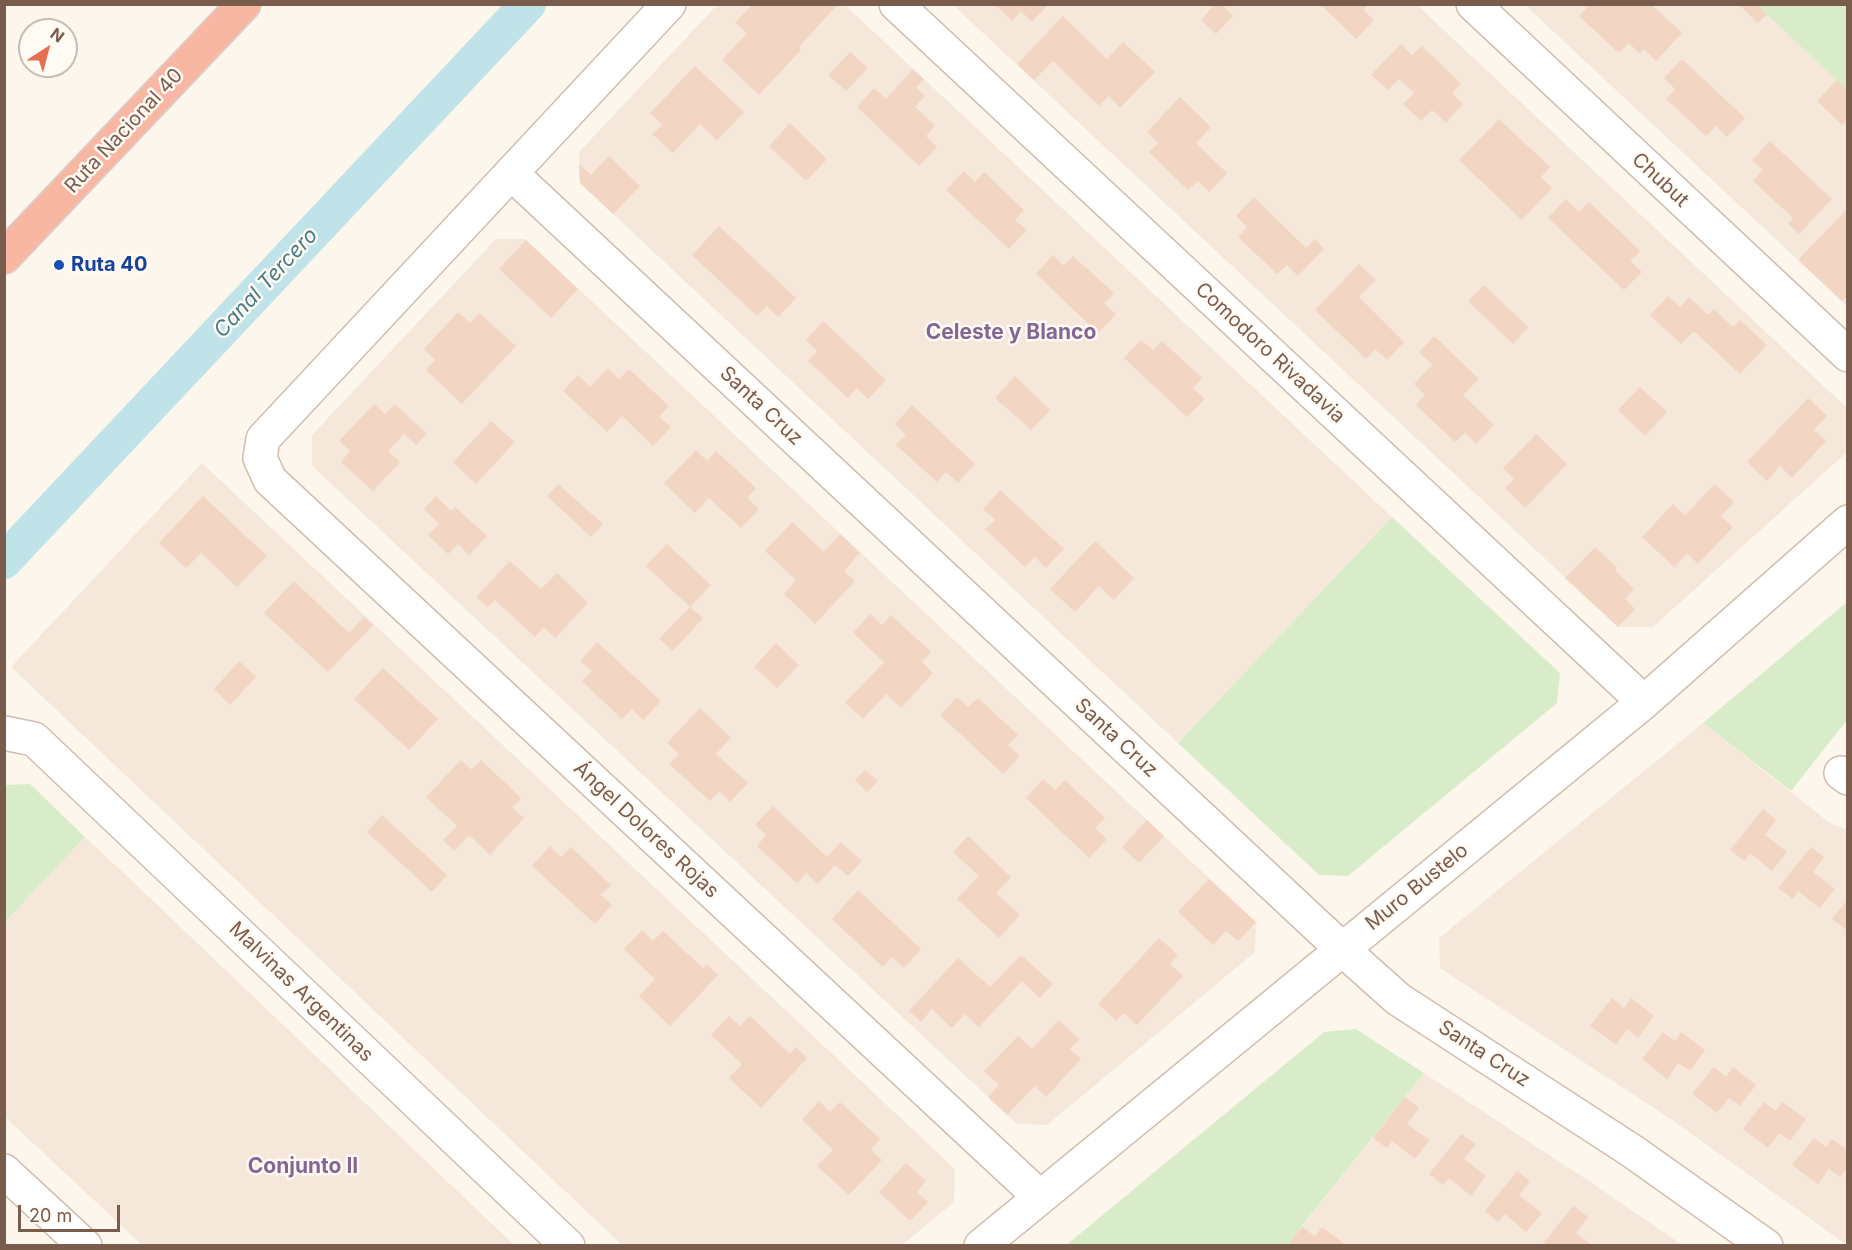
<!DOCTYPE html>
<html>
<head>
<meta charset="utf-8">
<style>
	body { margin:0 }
	#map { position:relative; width:1852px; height:1250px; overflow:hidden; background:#fdf6ec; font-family:Inter,sans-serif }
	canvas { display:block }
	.frame { position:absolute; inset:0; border:6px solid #7a5c4d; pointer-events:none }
	.north { position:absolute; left:18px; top:18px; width:60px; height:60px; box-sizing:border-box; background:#fffaf3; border:2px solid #cabbb1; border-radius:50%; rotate:36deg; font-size:16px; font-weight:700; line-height:24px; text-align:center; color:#7a5c4d }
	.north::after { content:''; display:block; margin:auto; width:21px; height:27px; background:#e76f51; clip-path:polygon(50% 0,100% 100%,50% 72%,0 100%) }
	.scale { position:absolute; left:18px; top:1205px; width:102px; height:27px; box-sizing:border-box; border:3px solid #7a5c4d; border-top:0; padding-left:8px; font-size:18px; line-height:21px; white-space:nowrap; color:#7a5c4d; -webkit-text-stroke:4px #fffaf3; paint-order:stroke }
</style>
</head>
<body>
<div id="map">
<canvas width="1852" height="1250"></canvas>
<div class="frame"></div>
<div class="north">N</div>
<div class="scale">20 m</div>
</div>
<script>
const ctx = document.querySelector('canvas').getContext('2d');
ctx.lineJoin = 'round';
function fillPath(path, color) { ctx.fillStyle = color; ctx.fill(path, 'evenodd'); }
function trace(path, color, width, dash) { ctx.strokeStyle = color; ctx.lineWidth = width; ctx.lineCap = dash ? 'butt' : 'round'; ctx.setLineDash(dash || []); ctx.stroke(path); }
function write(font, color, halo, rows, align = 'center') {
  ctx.font = font + ' Inter,sans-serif'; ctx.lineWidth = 5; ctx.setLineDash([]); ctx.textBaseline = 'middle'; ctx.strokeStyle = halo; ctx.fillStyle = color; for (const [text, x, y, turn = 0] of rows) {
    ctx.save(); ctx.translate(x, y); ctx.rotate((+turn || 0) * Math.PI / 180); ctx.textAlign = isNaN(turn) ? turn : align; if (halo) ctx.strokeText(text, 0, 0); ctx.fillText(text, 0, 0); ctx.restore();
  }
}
fillPath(new Path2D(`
	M1757,4l90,86v216l-322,-301z
	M717,5h128l547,512 -214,226 -598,-560 -1,-31z
	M953,5h464l430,403v44l-194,175h-35z
	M496,239h29l731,683 -1,30 -208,173 -30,-1 -705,-658v-31z
	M202,463l753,706 -1,33 -52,43h-280l-611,-578z
	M1703,723l127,100 17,7v415l-175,-125 -232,-152 -1,-30z
	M85,837l43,40 386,368h-372l-137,-128v-195z
	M1424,1073l168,110 90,62 -395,1z`), '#f5e8da');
fillPath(new Path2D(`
	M1757,5h90v85z
	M1392,517l168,156 -3,30 -209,173 -29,-1 -141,-132z
	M1847,602v118l-56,71 -88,-68z
	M30,784l55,53 -80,85v-137z
	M1356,1029l68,44 -137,172 -222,1 259,-214z`), '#d8ecc9');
trace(new Path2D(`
	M4,561l524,-557`), '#bfe3e8', 36);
fillPath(new Path2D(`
	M753,4h85l-39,43 2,3 -42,45 -37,-35 25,-27 -12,-10z
	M994,4h55l-17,18 -11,-11 -9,10z
	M1215,4h6l12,12 -17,18 -15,-14z
	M1590,4l37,2 24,-2 31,29 -26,28 -12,-12 -4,5 -11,-11 -10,10 -40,-37z
	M1738,4h19l10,10 -9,9z
	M1321,5h47l-5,5 11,10 -18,19z
	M1063,16l44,43 16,-17 32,30 -35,36 -11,-12 -10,10 -46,-45 -19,19 -17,-16z
	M1401,44l11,11 10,-9 39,38 -9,9 11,11 -17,19 -14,-13 -11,11 -18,-17 11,-11 -15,-14 -11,11 -17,-15z
	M850,52l18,16 -22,23 -18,-16z
	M1682,59l63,59 -18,19 -11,-11 -10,10 -40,-37 9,-10 -11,-11z
	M695,66l49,46 -27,29 -17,-17 -27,29 -21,-19 10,-9 -12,-12z
	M913,69l11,10 -8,9 9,8 -10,11 20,19 -9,10 11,11 -18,19 -62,-59 17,-19 12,11z
	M1837,80l11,10v30l-6,5 -25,-24z
	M1180,97l31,30 -15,16 31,30 -18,19 -11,-11 -10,9 -39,-38 9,-9 -11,-11z
	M1499,119l51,48 -9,10 11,11 -30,32 -63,-60z
	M790,123l37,36 -21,22 -37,-35z
	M1770,141l62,58 -33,35 -11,-10 5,-6 -40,-37 10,-11 -11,-10z
	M609,156l31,30 -27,28 -33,-31 -1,-19 12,11z
	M964,171l11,11 9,-10 40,38 -9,10 12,10 -18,19 -63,-59z
	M1254,197l52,51 9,-9 9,10 -26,27 -11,-11 -10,9 -39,-37 9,-10 -11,-11z
	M1566,199l13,13 10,-10 51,49 -10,10 12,11 -18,18 -76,-72z
	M1848,208v87l-6,6 -44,-41z
	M719,226l77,72 -18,19 -11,-11 -10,10 -65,-61z
	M526,240l52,49 -27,29 -52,-49z
	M1053,255l11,11 9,-10 41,37 -10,11 12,10 -18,19 -62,-59z
	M1359,264l17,16 -17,17 45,45 -17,18 -12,-11 -9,10 -51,-49z
	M1484,285l44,42 -15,17 -45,-43z
	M1668,296l12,11 9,-10 19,18 6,-6 19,18 7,-7 27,25 -27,29 -46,-43 -13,13 -31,-29z
	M458,312l12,11 9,-10 37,33 -54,58 -36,-34 9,-10 -11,-11z
	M823,321l63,59 -18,19 -11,-11 -9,10 -40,-37 9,-10 -11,-11z
	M1434,336l45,43 -16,16 31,30 -18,19 -11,-11 -10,9 -39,-37 9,-10 -11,-11 18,-19 -13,-13z
	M1141,340l12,10 9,-9 40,37 -9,10 12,11 -18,18 -63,-59z
	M608,368l11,11 10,-10 40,37 -10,11 12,10 -18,19 -31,-30 -15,16 -44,-41 15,-16 12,12z
	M1015,376l35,34 -19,20 -36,-32z
	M1640,387l27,25 -22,24 -27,-26z
	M1808,398l19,18 -13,14 12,11 -34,37 -12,-12 -13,15 -20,-19z
	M374,404l11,10 10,-10 32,30 -11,11 -12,-11 -16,17 12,11 -27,29 -32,-29 9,-11 -11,-10z
	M912,405l63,59 -17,19 -12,-11 -9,10 -41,-37 10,-10 -11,-11z
	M491,421l24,21 -39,42 -23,-22z
	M1536,434l31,30 -42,44 -20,-20 9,-9 -11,-11z
	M696,450l11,11 9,-10 40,37 -9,10 12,11 -18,19 -32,-30 -14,15 -31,-30z
	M558,484l45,40 -12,13 -44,-41z
	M1715,484l19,18 -13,14 12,11 -35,37 -11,-11 -13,14 -32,-30 31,-33 12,11z
	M1000,490l64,59 -18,19 -11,-11 -10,10 -40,-38 10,-9 -12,-11z
	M203,496l64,60 -30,31 -36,-34 -15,15 -27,-25z
	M436,496l15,15 4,-4 32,29 -18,19 -11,-11 -10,10 -20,-19 11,-11 -15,-15z
	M792,522l32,30 16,-18 20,19 -16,18 11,10 -40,43 -31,-30 12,-14 -31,-29z
	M1095,541l39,37 -20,22 -15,-14 -24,26 -25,-23z
	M667,544l44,41 -21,22 13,11 -30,33 -14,-12 31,-32 -44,-41z
	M1595,547l22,21 -2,2 19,19 -9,10 10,10 -17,18 -53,-49z
	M510,561l31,28 16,-16 31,30 -33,35 -11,-11 -9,10 -40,-37 -7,7 -12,-10z
	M294,581l55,52 15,-16 9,8 -45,47 -64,-59z
	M870,614l12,11 9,-10 40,37 -9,10 11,11 -32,35 -15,-14 -23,25 -18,-16 39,-41 -31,-29z
	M597,642l64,59 -18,19 -11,-11 -10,10 -40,-38 10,-10 -12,-10z
	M776,643l23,22 -22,23 -23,-21z
	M239,661l17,16 -26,28 -16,-16z
	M383,668l55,51 -29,31 -55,-51z
	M957,697l11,10 10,-9 40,37 -10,10 12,11 -17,18 -63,-59z
	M700,708l31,30 -15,16 32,29 -18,19 -11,-11 -9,10 -41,-37 10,-10 -12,-11z
	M461,760l11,10 9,-10 40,38 -9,10 12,10 -34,37 -21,-20 -15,16 -11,-11 14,-14 -31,-29z
	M865,770l13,11 -11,11 -12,-12z
	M1043,779l12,11 10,-10 40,38 -10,10 12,11 -18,19 -63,-60z
	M773,806l54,51 14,-15 21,19 -14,15 -13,-11 -17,19 -12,-11 -9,10 -40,-37 9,-11 -11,-10z
	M1763,809l13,11 -11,15 22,17 -15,19 -22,-18 -6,8 -14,-11z
	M382,815l65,60 -15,17 -65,-60z
	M1147,820l17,16 -25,27 -17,-16z
	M968,836l43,41 -15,16 24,22 -21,23 -42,-39 22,-23 -26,-24z
	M550,846l11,11 10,-10 40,38 -10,10 11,10 -17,19 -63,-58z
	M1811,847l13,10 -11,15 22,17 -15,19 -22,-17 -5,8 -15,-11z
	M1209,879l47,43 -18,19 -12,-10 -13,14 -35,-33z
	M858,890l63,59 -17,19 -12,-11 -9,10 -51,-48z
	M1848,899v27l-3,3 -13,-10z
	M642,930l11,11 10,-10 40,37 4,-4 11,11 -48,51 -31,-30 16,-17 -31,-30z
	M1159,938l19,17 -8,9 13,12 -46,49 -13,-12 -8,8 -18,-17z
	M1021,955l32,29 -13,14 -18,-17 -43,46 -14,-13 -13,14 -20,-19 -11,13 -12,-11 49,-53 32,29z
	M1612,998l12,10 7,-10 23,18 -16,22 -11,-9 -11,16 -26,-19z
	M729,1016l11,10 10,-10 40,38 6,-7 11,11 -46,50 -32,-30 13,-14 -31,-29z
	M1059,1020l20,19 -9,10 11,10 -35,38 -11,-11 -28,29 -19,-18 11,-12 -15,-14 34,-35 14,13z
	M1663,1032l12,9 6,-9 24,18 -15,21 -12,-8 -11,16 -25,-20z
	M1714,1067l12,10 7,-10 23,18 -16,21 -11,-8 -12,15 -25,-19z
	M1405,1097l14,11 -12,16 23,16 -15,19 -23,-18 -5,7 -14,-10z
	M819,1101l11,11 10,-10 40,37 -9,11 11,10 -33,35 -32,-29 16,-16 -31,-30z
	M1764,1102l12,9 6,-9 24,17 -16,22 -11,-8 -11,15 -25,-19z
	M1461,1134l15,10 -12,15 22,17 -15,20 -22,-18 -6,7 -14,-11z
	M1814,1138l12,9 6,-8 16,11v17l-8,10 -11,-8 -11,15 -26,-19z
	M906,1163l20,18 -9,11 11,10 -18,19 -31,-29z
	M1517,1171l13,10 -11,14 23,18 -16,19 -21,-18 -7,8 -13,-11z
	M1573,1206l15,11 -12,16 16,12h-50z
	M1302,1227l13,9 7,-9 24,18h-59z`), '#f3d5c3');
const minor = new Path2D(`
	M669,4l-406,435 -3,19 10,22 770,717
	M896,4l748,698
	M1473,4l375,351
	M511,173l831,776 56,50 234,152 134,95
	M4,733l30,6 534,507
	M1841,773l7,5
	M4,1171l81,75
	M981,1246l663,-544 204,-180`);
const highway = new Path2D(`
	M4,257l240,-253`);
trace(minor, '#d1beb0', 36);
trace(highway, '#dad1cd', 36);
trace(minor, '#fff', 33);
trace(highway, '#f7b7a3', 33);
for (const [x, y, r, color] of [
	[59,265,6,"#1a4fb4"]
]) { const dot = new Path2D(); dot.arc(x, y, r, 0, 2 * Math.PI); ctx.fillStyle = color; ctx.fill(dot); trace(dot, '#fffaf3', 2); }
write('20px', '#7a5c4d', '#fffaf3', [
	["Ruta Nacional 40",124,131,-47],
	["Chubut",1660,180,43],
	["Comodoro Rivadavia",1270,353,43],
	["Santa Cruz",761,406,43],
	["Santa Cruz",1116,738,43],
	["Ángel Dolores Rojas",646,830,43],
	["Muro Bustelo",1417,887,-39],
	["Malvinas Argentinas",301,992,44],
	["Santa Cruz",1484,1054,33]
]);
write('bold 20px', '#164399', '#fffaf3', [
	["Ruta 40",71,265]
], 'left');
write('italic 21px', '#437c86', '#fffaf3', [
	["Canal Tercero",266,283,-47]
]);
write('bold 21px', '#846695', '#fffaf3', [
	["Celeste y Blanco",1011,333],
	["Conjunto II",303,1167]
]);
</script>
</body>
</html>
